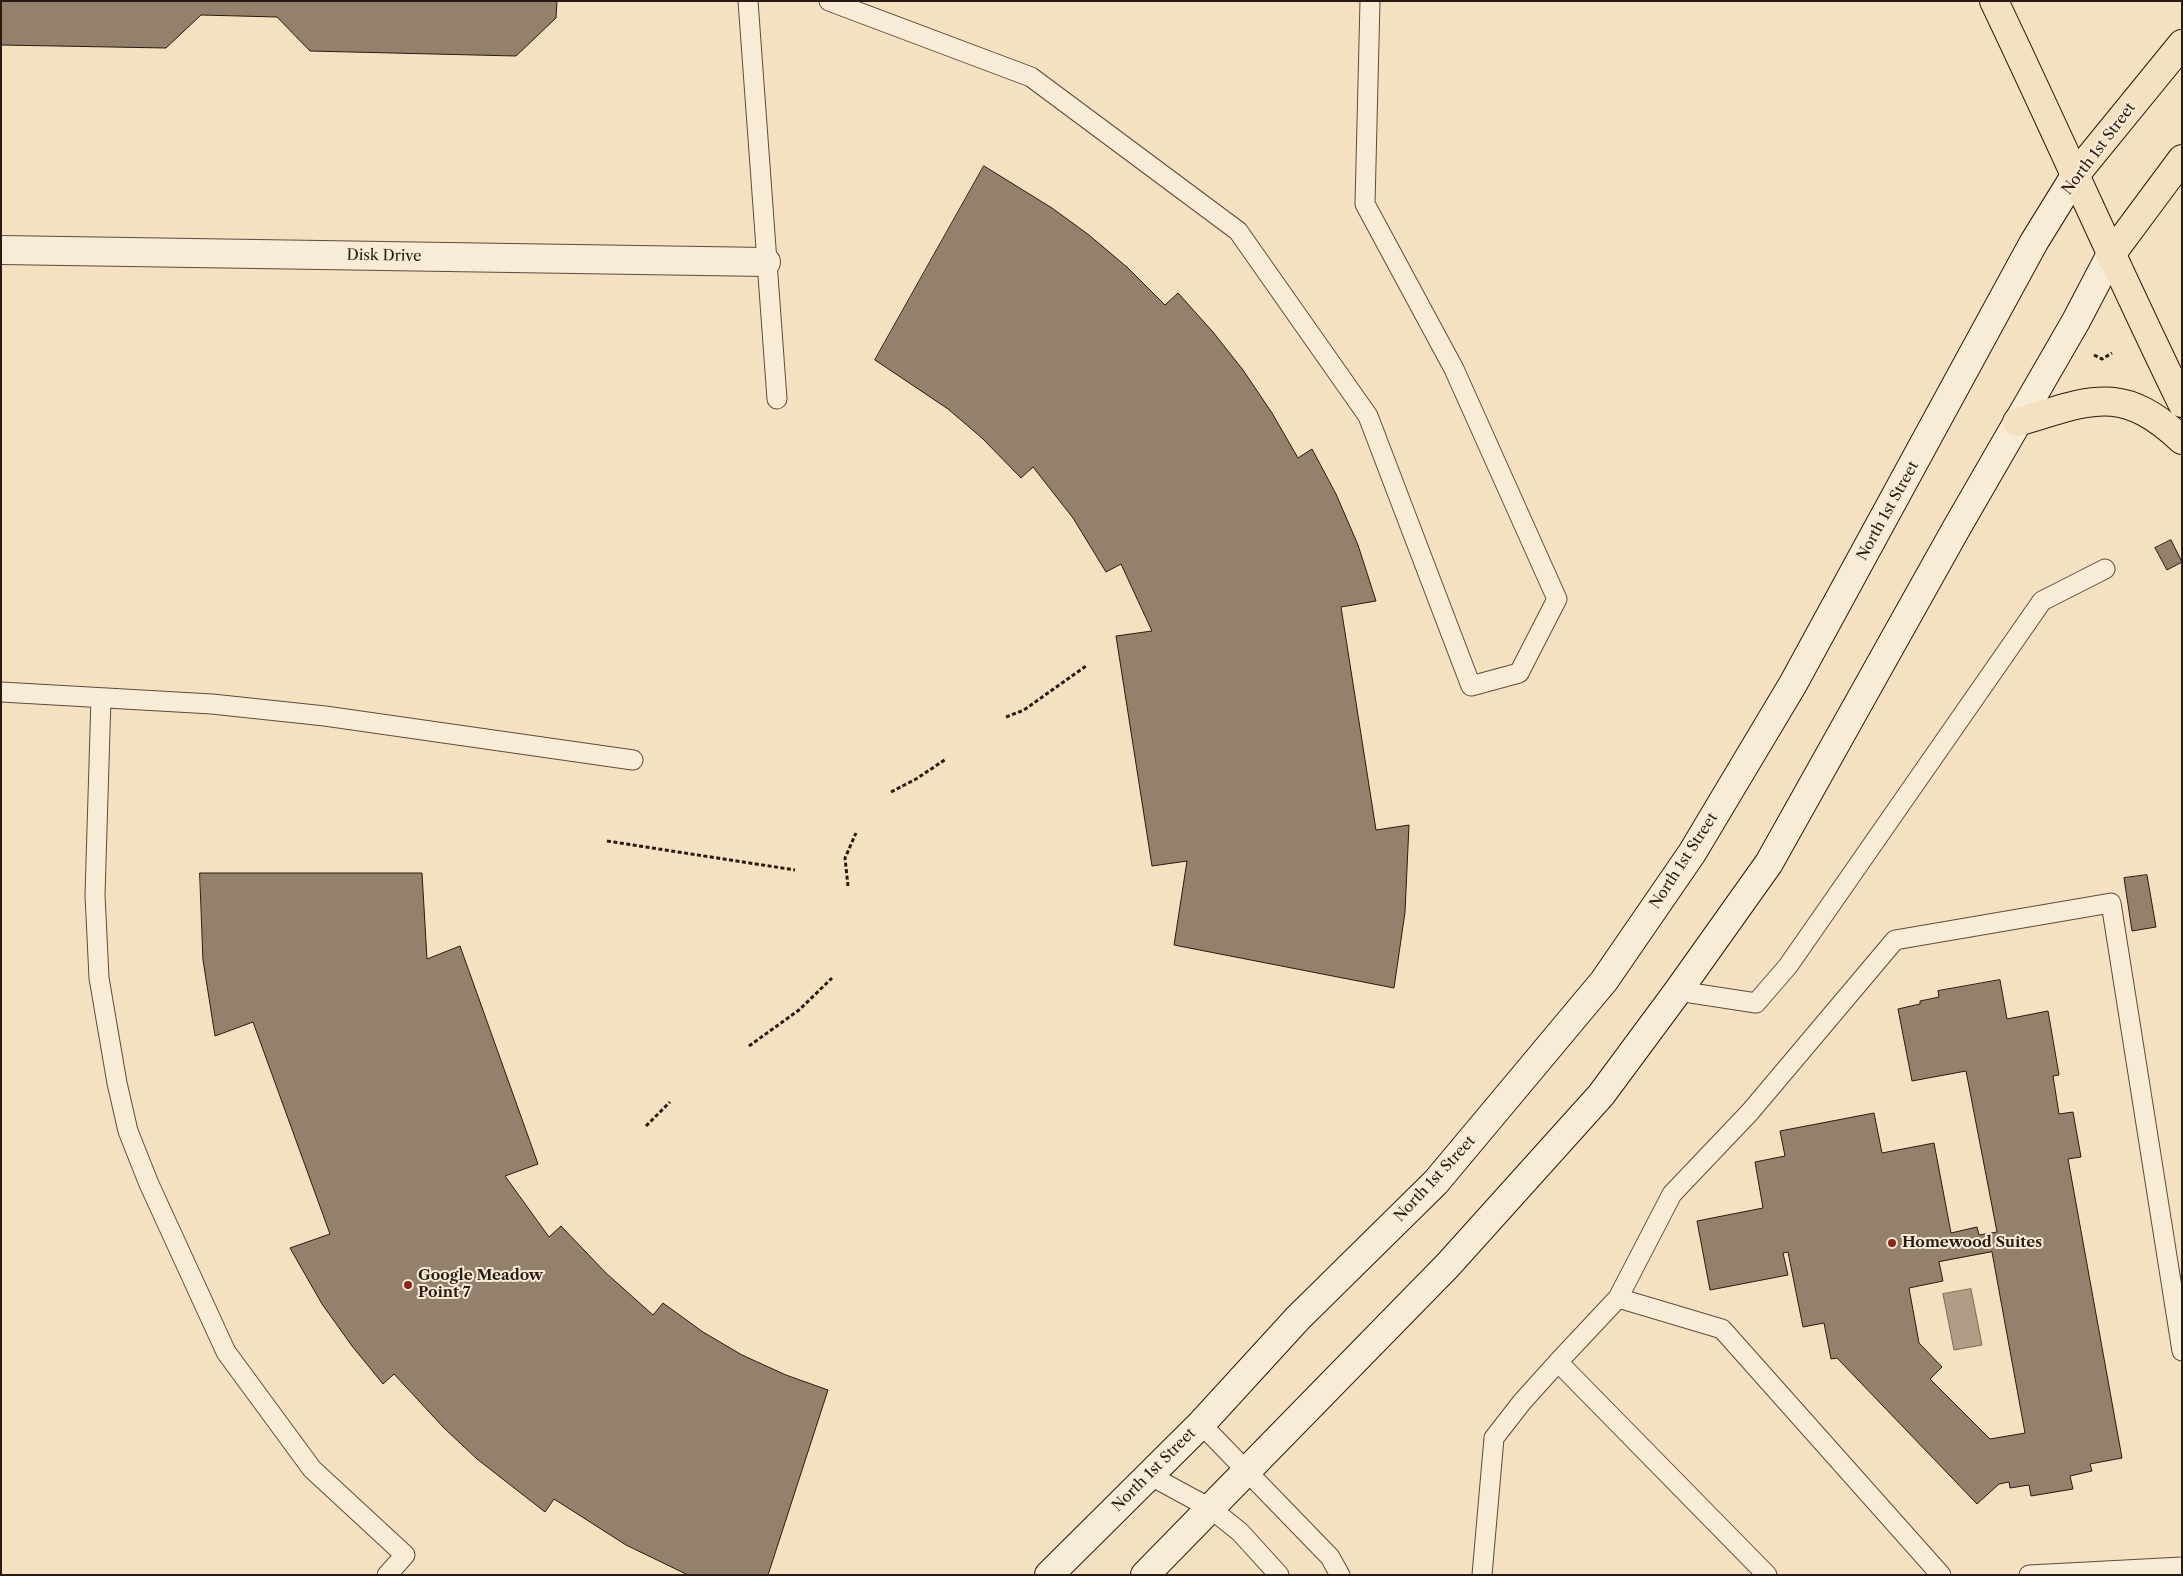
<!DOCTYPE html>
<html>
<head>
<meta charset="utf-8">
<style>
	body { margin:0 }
	#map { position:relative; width:2183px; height:1576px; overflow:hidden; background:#f4e1c0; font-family:"Libre Caslon Text",serif }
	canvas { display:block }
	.frame { position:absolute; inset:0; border:2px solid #291a12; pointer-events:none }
</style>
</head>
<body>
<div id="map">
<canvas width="2183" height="1576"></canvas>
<div class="frame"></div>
</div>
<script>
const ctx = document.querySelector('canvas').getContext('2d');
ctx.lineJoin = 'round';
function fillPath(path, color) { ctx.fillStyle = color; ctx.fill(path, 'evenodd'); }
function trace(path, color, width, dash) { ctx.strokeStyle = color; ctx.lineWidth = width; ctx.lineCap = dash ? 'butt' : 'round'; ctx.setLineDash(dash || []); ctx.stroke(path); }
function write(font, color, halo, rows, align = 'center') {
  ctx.font = font + ' "Libre Caslon Text",serif'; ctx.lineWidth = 4; ctx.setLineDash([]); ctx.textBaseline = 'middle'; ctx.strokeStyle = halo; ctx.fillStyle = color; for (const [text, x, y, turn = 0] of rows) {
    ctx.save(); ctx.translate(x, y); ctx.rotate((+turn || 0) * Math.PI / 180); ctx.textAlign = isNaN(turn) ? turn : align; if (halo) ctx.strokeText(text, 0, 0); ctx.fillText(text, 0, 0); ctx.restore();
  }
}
const water = new Path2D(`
	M1971,1289l11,56 -28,5 -11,-56z`);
fillPath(water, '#af9d85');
trace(water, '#796957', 1);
const building = new Path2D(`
	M1,1h556l-1,17 -40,38 -206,-5 -33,-34 -76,-2 -35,33 -165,-3z
	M984,166l68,42 37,27 39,33 37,37 13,-12 35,39 30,38 29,43 26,45 14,-9 24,45 22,51 18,56 -35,6 35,223 33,-5 -4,87 -11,76 -220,-43 13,-84 -35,5 -36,-230 36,-5 -31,-67 -15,8 -33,-54 -40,-51 -12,11 -39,-40 -34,-29 -73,-49z
	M2171,540l11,22 -15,8 -12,-22z
	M200,873h222l5,86 33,-13 78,218 -33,12 44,61 12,-11 45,47 47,42 10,-12 40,29 39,23 44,20 42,15 -60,185h-80l-62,-30 -72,-46 -9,13 -68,-53 -33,-31 -50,-54 -11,10 -31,-38 -30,-42 -32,-56 40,-14 -77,-212 -38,14 -12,-76z
	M2147,875l9,52 -24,4 -8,-53z
	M2000,980l7,39 41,-8 11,64 -6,1 6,38 14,-2 8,45 -13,2 54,299 -32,6 2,7 -22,5 3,13 -42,7 -2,-11 -19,3 -1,-6 -10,2 -22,20 -140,-146 -6,1 -7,-36 -21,4 -15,-75 -5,1 5,22 -78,15 -13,-69 66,-13 -8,-46 30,-6 -5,-25 94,-18 8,40 52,-10 17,90 26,-6 2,8 18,-3 -31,-161 -54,10 -14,-72 22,-5v-3l19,-4 -1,-6zM1992,1252l33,181 -35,6 -60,-60 12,-12 -23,-24 -10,-55 34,-7 -4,-19z`);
fillPath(building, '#93816c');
trace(building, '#291a12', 1);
const lane = new Path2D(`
	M748,1l29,398
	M829,1l202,76 207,154 130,185 103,270 48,-13 38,-74 -103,-230 -89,-165 5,-203
	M1,692l211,12 113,12 308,44
	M101,698l-6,197 4,83 18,105 11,48 21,53 77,168 86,117 93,86 -18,20
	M1678,991l78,12 32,-37 254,-365 63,-32
	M1618,1298l104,31 219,246
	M1558,1362l60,-64 54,-104 78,-82 145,-172 216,-37 71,448
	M1201,1424l129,133 10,18
	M1149,1475l61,33 30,24 39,43
	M1482,1575l12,-137 28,-36 36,-40 209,213
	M2029,1575l153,-8`);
const street = new Path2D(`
	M1,250l765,12`);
const secondary = new Path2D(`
	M1049,1575l152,-151 97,-106 138,-136 168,-201 88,-128 101,-169 241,-442 42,-68
	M1145,1575l303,-310 153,-170 77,-104 91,-128 187,-334 120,-208 34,-65`);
const primary = new Path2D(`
	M2076,174l106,-130
	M2110,256l72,-97`);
const highway = new Path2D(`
	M1994,1c64,134 123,269 188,402
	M2017,422c73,-21 103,-40 165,18`);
trace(lane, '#5c4c3e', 21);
trace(street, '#5c4c3e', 30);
trace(secondary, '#291a12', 30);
trace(primary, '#291a12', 30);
trace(highway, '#291a12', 30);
trace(new Path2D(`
	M2094,355l8,4 10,-6
	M1006,717l18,-7 62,-44
	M891,792l25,-13 30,-20
	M607,841l188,29
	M848,886l-3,-28 11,-25
	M749,1046l50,-36 33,-32
	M646,1126l24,-24`), '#291a12', 3, [4, 2.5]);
trace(lane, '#f8ecd6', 19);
trace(street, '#f8ecd6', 28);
trace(secondary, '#f8ecd6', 28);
trace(primary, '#f4e1c0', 28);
trace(highway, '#f4e1c0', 28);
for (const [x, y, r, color] of [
	[1892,1243,5,"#8f2418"],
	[408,1285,5,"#8f2418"]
]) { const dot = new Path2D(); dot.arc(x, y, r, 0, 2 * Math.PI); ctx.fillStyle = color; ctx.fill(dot); trace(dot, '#f8ecd6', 2); }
write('15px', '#291a12', '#f8ecd6', [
	["North 1st Street",2099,149,-53],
	["Disk Drive",384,256,1],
	["North 1st Street",1888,511,-61],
	["North 1st Street",1684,861,-57],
	["North 1st Street",1435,1179,-47],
	["North 1st Street",1154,1470,-45]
]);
write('bold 15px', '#291a12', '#f8ecd6', [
	["Homewood Suites",1902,1243],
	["Google Meadow",418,1276],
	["Point 7",418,1293]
], 'left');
</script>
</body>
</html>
